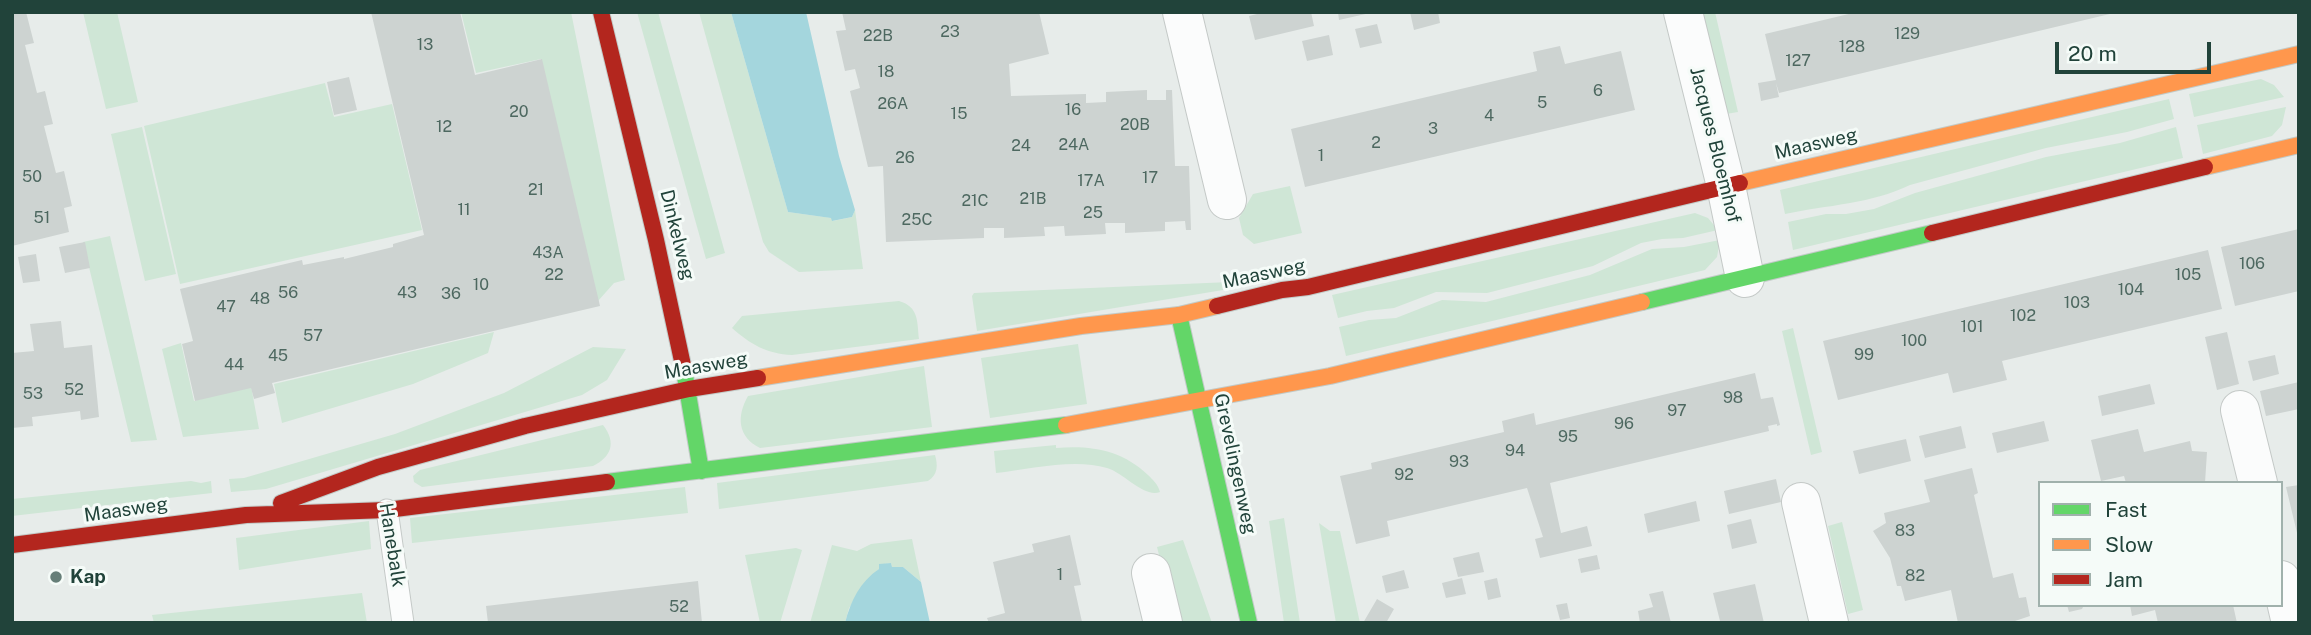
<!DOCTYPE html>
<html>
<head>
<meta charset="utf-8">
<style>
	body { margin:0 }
	#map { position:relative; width:2311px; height:635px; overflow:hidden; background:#e7ecea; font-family:"Public Sans",sans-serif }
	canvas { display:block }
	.frame { position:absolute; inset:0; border:14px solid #21433a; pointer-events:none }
	.legend { position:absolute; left:2038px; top:481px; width:245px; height:126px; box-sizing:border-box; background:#f5fbf8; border:2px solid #a0b1ac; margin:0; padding:9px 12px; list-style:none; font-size:21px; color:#21433a }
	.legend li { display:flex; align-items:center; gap:14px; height:35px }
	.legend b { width:35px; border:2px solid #a0b1ac }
	.scale { position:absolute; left:2055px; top:42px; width:156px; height:32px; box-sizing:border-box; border:4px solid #21433a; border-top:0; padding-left:9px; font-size:21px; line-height:24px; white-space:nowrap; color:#21433a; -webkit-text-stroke:5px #f5fbf8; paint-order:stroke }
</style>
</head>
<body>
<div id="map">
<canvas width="2311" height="635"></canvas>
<div class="frame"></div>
<ul class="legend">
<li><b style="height:9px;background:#63d668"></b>Fast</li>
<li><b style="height:9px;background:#ff974d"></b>Slow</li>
<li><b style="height:9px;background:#b3261e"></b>Jam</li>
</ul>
<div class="scale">20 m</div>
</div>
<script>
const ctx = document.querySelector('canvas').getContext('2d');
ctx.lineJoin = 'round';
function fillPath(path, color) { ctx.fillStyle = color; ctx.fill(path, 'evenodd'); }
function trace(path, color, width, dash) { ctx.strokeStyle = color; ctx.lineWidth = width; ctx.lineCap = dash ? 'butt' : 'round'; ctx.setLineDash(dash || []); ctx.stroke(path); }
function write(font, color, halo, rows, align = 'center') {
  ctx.font = font + ' "Public Sans",sans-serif'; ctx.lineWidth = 6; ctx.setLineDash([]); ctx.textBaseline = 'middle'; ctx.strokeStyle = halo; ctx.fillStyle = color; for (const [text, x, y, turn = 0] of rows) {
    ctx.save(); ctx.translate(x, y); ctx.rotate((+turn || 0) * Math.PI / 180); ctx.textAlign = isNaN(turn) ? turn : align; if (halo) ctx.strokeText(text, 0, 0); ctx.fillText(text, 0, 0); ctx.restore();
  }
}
fillPath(new Path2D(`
	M83,12h34l21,90 -32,7z
	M461,12h110l54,268 -11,3 -16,18 -57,-242 -65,14z
	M637,12h21l67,241 -19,6z
	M699,12h32l57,200 44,6 1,3 19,-4 3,-7 8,59 -64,3 -30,-20 -6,-10z
	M1701,12h14l23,100 -12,2z
	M2261,79l13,6 10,12 -90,20 -5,-23z
	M325,83l9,34 58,-13 30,126 -242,54 -36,-158z
	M2169,99l5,20 -47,13 -81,16 -136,37c-39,19 -83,20 -125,29l-5,-24z
	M2286,107l-4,18 -10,11 -69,18 -6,-29z
	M142,127l34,147 -31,7 -34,-147z
	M2176,127l7,31 -390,92 -5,-28 38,-8h20l28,-5 41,-16 131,-36 74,-14z
	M1290,186l12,47 -48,11 -11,-9 -4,-17 14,-24z
	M1695,213l13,5 10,12 -35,8 -21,1 -21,4 -48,23 -106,27 -51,-1 -42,16 -27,3 -29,7 -6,-23z
	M110,236l47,204 -26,2 -48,-200z
	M1720,240l-3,17 -12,13 -359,86 -7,-29 30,-7 27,-2 46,-18 44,2 104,-27 62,-26 32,-2z
	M1230,282l4,1 1,5 -258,43 -5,-35 2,-3z
	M899,301c20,6 18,20 20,38l-127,16c-25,-1 -42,-11 -60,-27l10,-12z
	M1793,328l29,124 -11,3 -29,-124z
	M494,332l-6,21 -75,31 -131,39 -8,-39z
	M181,343l13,58 57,-15 8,43 -76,8 -21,-88z
	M1078,344l9,60 -97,14 -9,-60z
	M593,347l33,2 -19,31 -25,15 -316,94 -35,3 -2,-13 15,-1 151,-44 109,-41z
	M924,366l8,61 -172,21c-22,-11 -24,-31 -12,-52z
	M603,425c14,18 8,32 -10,41l-171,21 -8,-5 -1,-6 7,-6z
	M1056,445v3c35,-3 66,2 92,27 5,5 10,9 12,17 -16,6 -36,-19 -53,-24 -32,-10 -78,1 -111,5l-2,-22z
	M935,455c3,10 3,20 -7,26l-209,28 -2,-26z
	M191,481l10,2 10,-2 1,12 -200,23v-17z
	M685,487l3,26 -276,30 -2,-25z
	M1284,518l16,105h-16l-15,-102z
	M369,521l2,28 -132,21 -3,-32z
	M1842,522l21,88 -15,4 -20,-88z
	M1319,523l11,8h10l20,92h-24z
	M912,539l9,43 -18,-15 -11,1 -1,-5 -12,2v4l-30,39 -4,15h-35l22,-78 25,6 14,-7z
	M1183,540l29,83h-29l-12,-50 -11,-14 -3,-12z
	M796,548l6,2 -22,73h-20l-15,-68z
	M362,593l5,30h-213l-2,-8z`), '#cfe6d6');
fillPath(new Path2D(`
	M731,12h75l33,144 16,54 -3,7 -20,4 -1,-3 -43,-6z
	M891,563l1,4h11l18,15 9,41h-85c6,-23 15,-41 34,-54v-5z`), '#a4d6dd');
fillPath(new Path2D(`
	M12,12h14l8,31 -9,2 12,48 8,-2 8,33 -9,2 12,47 8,-2 8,35 -8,2 5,24 -57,14z
	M371,12h89l15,63 67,-16 58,247 -328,77 3,10 -21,6 -3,-11 -56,13 -13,-57 11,-3 -13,-52 122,-29 1,5 41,-8v2l49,-12v-3l31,-9z
	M842,12h197l10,42 -40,10 2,32 75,-2v9l20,-1v-10l41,-2v10h19v-10h6l3,76h14l2,64h-5l-1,-9 -20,1v9l-40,2v-10h-20l1,11 -41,2 -1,-10 -20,1 1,9 -41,2v-10h-20v10l-98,4 -3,-76 -15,1 -18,-76 10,-3 -5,-19 -10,2 -9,-40 10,-1z
	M1265,12h46l3,14 -59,14 -6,-24z
	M1338,12h32v1l-31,7z
	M1410,12h28l2,11 -26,7z
	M1857,12h257v1l-335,80 -3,-10 3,14 -18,4 -3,-18 18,-3 -11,-46z
	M1377,24l5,19 -22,5 -5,-19z
	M1329,35l4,20 -26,6 -5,-20z
	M1560,46l5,18 56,-13 14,59 -330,77 -14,-58 246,-58 -4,-19z
	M349,77l8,33 -23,5 -7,-33z
	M2299,229v62l-64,15 -14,-59z
	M85,242l5,26 -25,5 -6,-26z
	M2208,250l14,59 -220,52 5,19 -54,13 -5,-20 -110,27 -15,-59z
	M36,254l4,27 -17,2 -5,-26z
	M61,321l3,27 28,-3 7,72 -18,3 -1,-9 -48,6 1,9 -21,2v-75l22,-2 -4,-27z
	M2227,332l12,52 -22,6 -12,-53z
	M2275,355l4,19 -26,7 -5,-20z
	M1755,373l6,26 12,-2 7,28 -3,1v-2l-9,2 1,5 -219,52 11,50 26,-7 5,20 -52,12 -5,-19 8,-2 -16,-49 -140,33 3,15 -34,8 -16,-68 32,-7 -1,-6 133,-31 -2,-11 32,-8 2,12z
	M2299,382v27l-33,7 -6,-25z
	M2150,384l5,20 -53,12 -4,-20z
	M2044,421l5,20 -52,12 -5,-20z
	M1961,426l5,22 -41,10 -6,-22z
	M2138,429l6,23 46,-11 2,10 15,1 -2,31h-79l-2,-7 -23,5 -10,-41z
	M1906,439l5,22 -52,13 -6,-23z
	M1972,468l6,25 -4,2 19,83 20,-5 6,25 7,-1 4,19 -21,7h-51l-7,-33 -46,11 -4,-15h-4l-7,-28 -17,-27 13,-8 -2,-10 46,-11 -6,-22z
	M1776,479l5,23 -52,12 -5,-23z
	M2299,485v52h-1l-12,-50z
	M1696,501l4,20 -52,12 -4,-19z
	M1751,519l6,24 -25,6 -5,-24z
	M1070,535l11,50 -7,1 8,36 -93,1 -2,-5 18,-5 -12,-51 41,-10 -2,-8z
	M1479,552l5,20 -26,5 -5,-19z
	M1597,555l3,14 -19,4 -3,-14z
	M1404,570l5,18 -23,5 -4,-17z
	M1462,578l4,16 -20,4 -4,-15z
	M1497,578l4,19 -13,3 -4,-19z
	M698,581l4,42h-214l-2,-17z
	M1755,584l9,39h-49l5,-2 -7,-28z
	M1663,591l8,32h-31l-2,-12 15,-4 -4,-13z
	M1377,599l17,10 -8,14h-23z
	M1567,603l3,15 -10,2 -4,-15z
	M2067,605h17l-2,4 -13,3z
	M2130,605h103l4,18h-79l-3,-13 -23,6z`), '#cdd3d1');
const lane = new Path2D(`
	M387,510l16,113`);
const street = new Path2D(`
	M1182,12l45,188
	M1683,12l43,174 19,92
	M2240,410l18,73
	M1801,502l28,121
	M1151,573l12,50
	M2281,580l10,43`);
const fast = new Path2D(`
	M1642,302l290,-69
	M1179,315l70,308
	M684,370l17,101
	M607,482l459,-57`);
const slow = new Path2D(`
	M2205,167l94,-22
	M1740,183l559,-129
	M758,378l323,-52 98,-11 38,-9
	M1066,425l264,-49 312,-74`);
const jam = new Path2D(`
	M601,12l55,228 28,130
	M1932,233l273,-66
	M1217,306l65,-16 26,-3 432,-104
	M281,503l97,-36 147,-41 164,-37 69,-11
	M12,545l234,-30 141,-5 220,-28`);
trace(lane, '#c4c9c7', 23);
trace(street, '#c4c9c7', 40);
trace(fast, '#c2cac7', 18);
trace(slow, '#c2cac7', 18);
trace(jam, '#c2cac7', 18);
trace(lane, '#fbfcfc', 21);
trace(street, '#fbfcfc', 38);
trace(fast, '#63d668', 16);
trace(slow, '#ff974d', 16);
trace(jam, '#b3261e', 16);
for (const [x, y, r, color] of [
	[56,577,7,"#667e78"]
]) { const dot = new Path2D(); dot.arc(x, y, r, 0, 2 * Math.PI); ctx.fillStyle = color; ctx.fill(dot); trace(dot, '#f5fbf8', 2.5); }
write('16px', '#4d6860', null, [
	["23",950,32],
	["129",1907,34],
	["22B",878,36],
	["13",425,45],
	["128",1852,47],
	["127",1798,61],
	["18",886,72],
	["6",1598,91],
	["5",1542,103],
	["26A",893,104],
	["16",1073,110],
	["20",519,112],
	["15",959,114],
	["4",1489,116],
	["20B",1135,125],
	["12",444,127],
	["3",1433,129],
	["2",1376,143],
	["24A",1074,145],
	["24",1021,146],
	["1",1321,156],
	["26",905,158],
	["50",32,177],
	["17",1150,178],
	["17A",1091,181],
	["21",536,190],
	["21B",1033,199],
	["21C",975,201],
	["11",464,210],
	["25",1093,213],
	["51",42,218],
	["25C",917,220],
	["43A",548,253],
	["106",2252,264],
	["22",554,275],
	["105",2188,275],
	["10",481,285],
	["104",2131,290],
	["56",288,293],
	["43",407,293],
	["36",451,294],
	["48",260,299],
	["103",2077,303],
	["47",226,307],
	["102",2023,316],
	["101",1972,327],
	["57",313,336],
	["100",1914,341],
	["99",1864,355],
	["45",278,356],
	["44",234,365],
	["52",74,390],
	["53",33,394],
	["98",1733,398],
	["97",1677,411],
	["96",1624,424],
	["95",1568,437],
	["94",1515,451],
	["93",1459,462],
	["92",1404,475],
	["83",1905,531],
	["1",1060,575],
	["82",1915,576],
	["52",679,607]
]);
write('19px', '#21433a', '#f5fbf8', [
	["Maasweg",1816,144,-13],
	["Jacques Bloemhof",1715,145,76],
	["Dinkelweg",677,235,76],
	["Maasweg",1264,274,-12],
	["Maasweg",706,366,-10],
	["Grevelingenweg",1235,464,78],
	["Maasweg",126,510,-8],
	["Hanebalk",392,545,81]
]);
write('bold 19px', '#21433a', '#f5fbf8', [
	["Kap",70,577]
], 'left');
</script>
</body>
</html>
